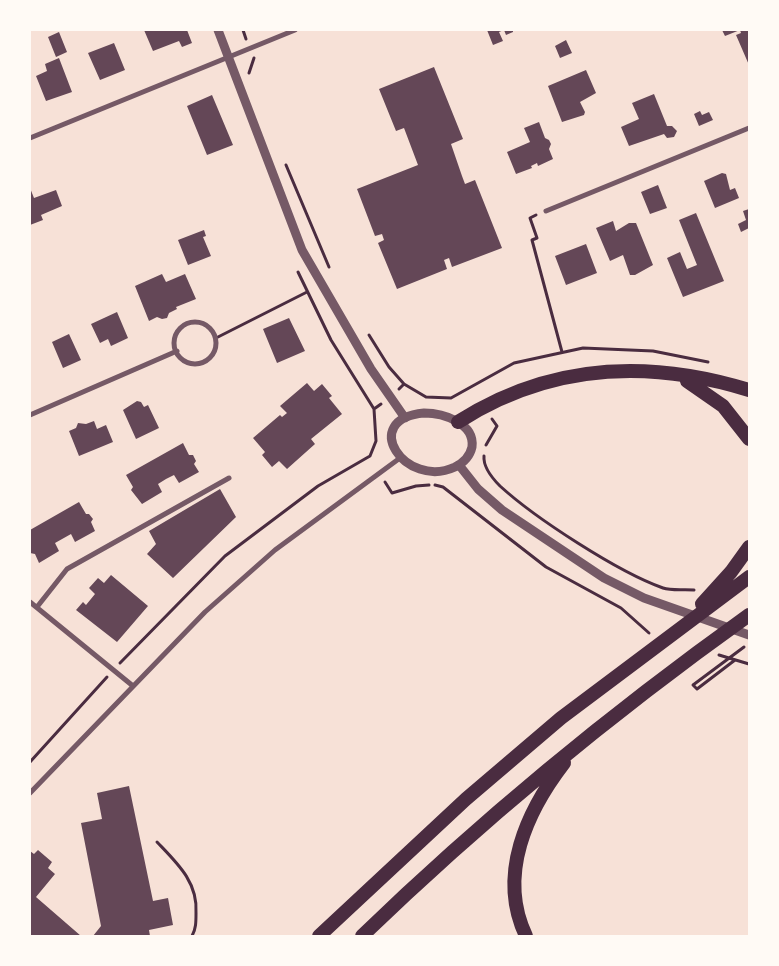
<!DOCTYPE html>
<html>
<head>
<meta charset="utf-8">
<style>
	body { margin:0 }
	#map { position:relative; width:779px; height:966px; overflow:hidden; background:#f7e1d7; font-family:"Work Sans",sans-serif }
	canvas { display:block }
	.frame { position:absolute; inset:0; border:31px solid #fffaf5; pointer-events:none }
</style>
</head>
<body>
<div id="map">
<canvas width="779" height="966"></canvas>
<div class="frame"></div>
</div>
<script>
const ctx = document.querySelector('canvas').getContext('2d');
ctx.lineJoin = 'round';
function fillPath(path, color) { ctx.fillStyle = color; ctx.fill(path, 'evenodd'); }
function trace(path, color, width, dash) { ctx.strokeStyle = color; ctx.lineWidth = width; ctx.lineCap = dash ? 'butt' : 'round'; ctx.setLineDash(dash || []); ctx.stroke(path); }
fillPath(new Path2D(`
	M144,30h43l5,13 -10,4 -3,-6 -26,10z
	M487,30h26v2l-7,3 -2,-5 -5,2 4,9 -10,4z
	M722,30h27v35l-13,-30 5,-2 -1,-3 -15,6z
	M59,32l8,20 -11,5 -8,-20z
	M566,40l6,13 -12,5 -5,-12z
	M114,43l11,27 -25,10 -12,-27z
	M59,58l13,34 -26,9 -10,-25 11,-5 -2,-7z
	M434,67l29,72 -12,5 11,32 3,8 10,-4 27,68 -50,19 -3,-9 -5,2 3,9 -50,20 -19,-46 6,-3 -2,-6 -7,2 -18,-47 61,-24 -14,-37 -8,3 -17,-42z
	M586,70l10,23 -16,9 5,10 -1,3 -22,7 -14,-36z
	M654,94l13,32h5l5,5 -3,6 -7,1 -3,-4 -35,12 -8,-19 18,-8 -7,-16z
	M212,95l21,50 -26,10 -20,-49z
	M700,111l2,4 7,-3 4,8 -14,6 -5,-12z
	M539,122l6,16 4,2 2,4 -2,5 4,10 -15,7 -1,-3 -6,3 1,2 -16,6 -9,-22 23,-10 -6,-14z
	M722,173l4,1 4,16 5,-2 4,10 -24,10 -11,-27z
	M658,185l9,23 -17,6 -9,-22z
	M30,188l4,10 22,-8 6,16 -21,9 2,5 -13,5z
	M749,209v19l-8,4 -3,-8 8,-4 -3,-9z
	M696,213l28,68 -41,16 -16,-39 13,-6 7,17 10,-4 -18,-45z
	M613,221l3,10 13,-8h7l17,42 -18,10h-5l-7,-20 -13,6 -14,-33z
	M204,230l2,6 -3,1 8,19 -23,9 -10,-25z
	M586,244l11,29 -31,12 -11,-29z
	M162,274l4,8 19,-8 11,25 -20,8 1,2 -8,4 -2,5 -5,1 -5,-2 -8,4 -14,-35z
	M117,312l11,26 -17,8 -3,-7 -8,4 -9,-19z
	M289,318l16,33 -28,12 -14,-34z
	M69,334l12,26 -18,8 -11,-26z
	M307,383l7,8 8,-7 10,12 -3,2 13,16 -31,25 4,5 -28,25 -8,-8 -7,6 -10,-12 3,-3 -12,-14 27,-23 2,2 5,-4 -7,-7z
	M137,401l4,1 3,5 4,-2 11,23 -23,11 -13,-29z
	M94,421l3,8 9,-4 7,17 -34,14 -10,-25 7,-3 2,-5 8,1z
	M183,443l6,12h4l3,6 -2,3 5,8 -20,11 -5,-8 -8,4 -8,5 4,8 -20,12 -11,-14 2,-3 -7,-12z
	M220,489l16,28 -63,61 -26,-24 9,-10 -7,-13z
	M79,502l7,12h3l4,5 -2,3 4,9 -20,11 -4,-8 -16,9 4,8 -20,12 -4,-9 -5,-1v-23z
	M111,575l37,31 -31,36 -41,-32 7,-8 3,3 9,-11 -6,-6 9,-10 6,5z
	M129,786l24,115 15,-3 5,27 -24,5 1,6h-57l8,-10 -20,-103 21,-4 -5,-26z
	M38,850l14,12 -4,6 7,6 -19,23 45,39h-51v-85l4,3z`), '#644757');
trace(new Path2D(`
	M243,30l3,9
	M249,73l5,-15
	M286,165l43,102
	M536,215l-6,3 7,20 -5,2 30,112
	M298,272l33,68 43,69
	M369,335l20,32 15,17
	M216,338l91,-46
	M399,389l5,-5 22,13 25,1 63,-35 69,-15 70,3 55,11
	M486,445l11,-19 -5,-7
	M484,456c-1,11 8,22 16,30 35,32 118,86 163,102 9,3 21,1 31,2
	M385,482l7,11 24,-7 13,-1
	M435,485l8,2 103,80 75,41 28,25
	M719,655l30,9
	M735,660l-38,29 -4,-4 51,-38
	M120,663l105,-107 93,-70 52,-30 6,-15 -2,-32 7,-5
	M30,762l77,-85
	M157,842c20,21 41,40 39,71 0,9 0,16 -4,23`), '#4a2c40', 3);
trace(new Path2D(`
	M30,138l265,-108
	M546,211l203,-83
	M174 343a21 21 0 1 1 42 0a21 21 0 1 1-42 0Z
	M30,415l147,-64
	M30,602l103,84
	M37,607l30,-38 162,-91
	M30,793l175,-181 70,-62 125,-92`), '#755966', 5);
trace(new Path2D(`
	M218,30l84,220 69,119 34,49
	M424,413c19,0 51,10 48,34 -2,9 -9,16 -17,20 -50,23 -97,-48 -31,-54z
	M459,465l19,24 24,21 102,68 40,20 105,37`), '#755966', 9);
trace(new Path2D(`
	M687,381l36,25 26,33
	M458,422c90,-58 190,-63 291,-32
	M702,604l29,-32 18,-25
	M319,936l147,-137 95,-81 188,-141
	M362,936c121,-117 250,-223 387,-321
	M526,936c-29,-61 1,-125 38,-173`), '#4a2c40', 14);
</script>
</body>
</html>
